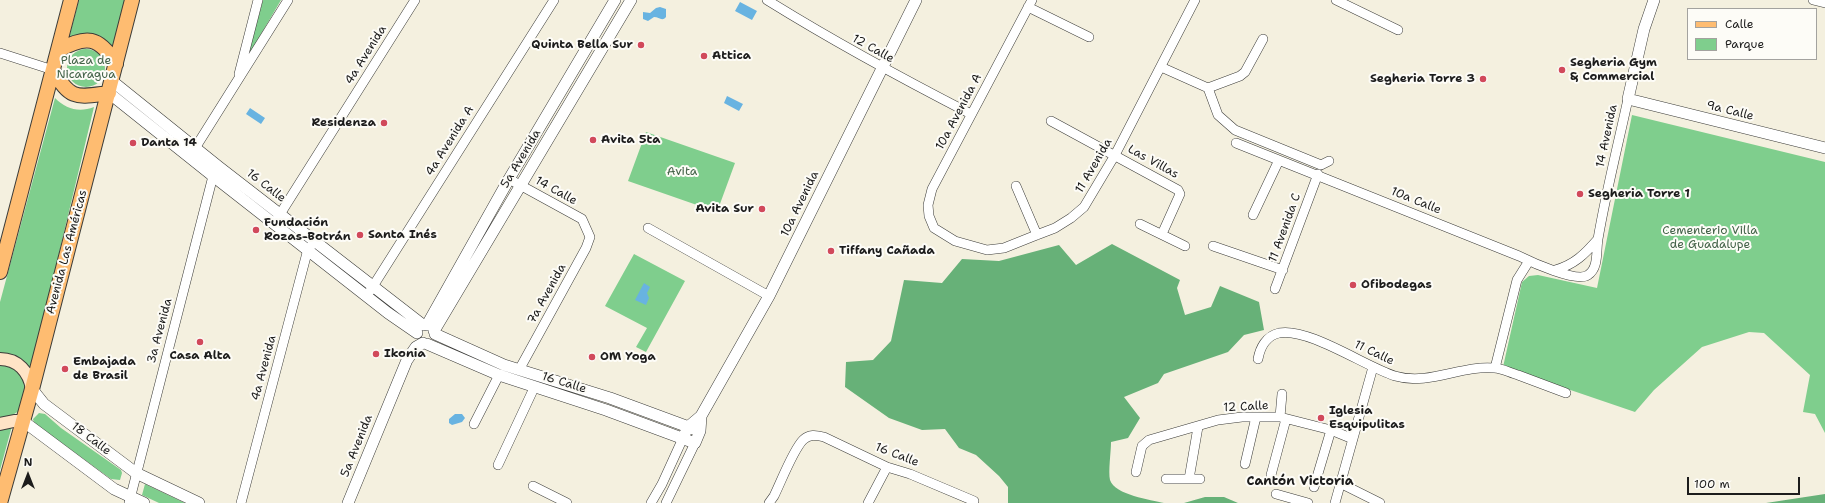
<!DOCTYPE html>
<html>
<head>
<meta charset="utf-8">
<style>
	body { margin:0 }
	#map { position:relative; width:1825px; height:503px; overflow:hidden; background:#f4f0df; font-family:"Shantell Sans",sans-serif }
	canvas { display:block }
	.legend { position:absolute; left:1687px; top:8px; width:130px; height:52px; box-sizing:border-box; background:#fdfcf7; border:1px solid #a3a29f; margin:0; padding:5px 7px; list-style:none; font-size:12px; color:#1c1c1c }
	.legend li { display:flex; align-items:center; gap:8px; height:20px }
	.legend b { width:20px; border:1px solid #a3a29f }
	.north { position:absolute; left:8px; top:455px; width:40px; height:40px; -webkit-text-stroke:3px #fdfcf7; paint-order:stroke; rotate:0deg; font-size:11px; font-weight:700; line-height:16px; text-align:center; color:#1c1c1c }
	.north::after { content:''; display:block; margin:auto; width:14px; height:18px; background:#1c1c1c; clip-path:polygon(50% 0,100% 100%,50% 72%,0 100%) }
	.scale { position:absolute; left:1687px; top:477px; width:113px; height:18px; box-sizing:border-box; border:2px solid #1c1c1c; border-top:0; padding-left:5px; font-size:12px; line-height:14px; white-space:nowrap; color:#1c1c1c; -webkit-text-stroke:3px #fdfcf7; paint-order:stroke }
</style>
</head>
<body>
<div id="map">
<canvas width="1825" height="503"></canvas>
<ul class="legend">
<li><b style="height:5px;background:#febc71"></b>Calle</li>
<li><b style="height:11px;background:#7fce8d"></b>Parque</li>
</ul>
<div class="north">N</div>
<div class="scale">100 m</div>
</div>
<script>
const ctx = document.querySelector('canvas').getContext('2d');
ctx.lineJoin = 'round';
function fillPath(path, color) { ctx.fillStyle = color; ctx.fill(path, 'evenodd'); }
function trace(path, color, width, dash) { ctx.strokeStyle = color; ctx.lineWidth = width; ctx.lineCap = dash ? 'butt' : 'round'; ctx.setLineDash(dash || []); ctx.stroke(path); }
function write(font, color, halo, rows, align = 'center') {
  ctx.font = font + ' "Shantell Sans",sans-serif'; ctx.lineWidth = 4; ctx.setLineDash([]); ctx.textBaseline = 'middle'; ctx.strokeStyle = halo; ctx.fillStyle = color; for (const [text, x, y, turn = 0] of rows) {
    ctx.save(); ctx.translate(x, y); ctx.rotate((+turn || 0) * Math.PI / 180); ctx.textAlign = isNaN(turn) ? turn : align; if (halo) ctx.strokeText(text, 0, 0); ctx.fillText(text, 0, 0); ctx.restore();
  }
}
fillPath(new Path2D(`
	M79,0h48l-13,52 -45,-14z
	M263,0h18l-34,58z
	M67 68a19 19 0 1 1 38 0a19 19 0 1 1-38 0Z
	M55,98c11,11 24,15 39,9l-63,263 -31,-16v-52z
	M1632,115l193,47v271l-10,-19 -12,-2 7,-37 -46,-42 -15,-1 -47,15 -48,43 -19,22 -132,-45 19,-85 7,-6 9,-1 59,13z
	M646,132l89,31 -18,49 -89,-31z
	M634,254l51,27 -39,71 -10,-5 11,-19 -42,-22z
	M0,363l18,7 8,14 -7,27 -8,5 -11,3z
	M39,413l6,1 16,14 60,42 1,3 -2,7 -9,-1 -77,-56 -1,-4z
	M12,426l-12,44v-42z
	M145,484l40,19h-26l-17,-8z`), '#7fce8d');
fillPath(new Path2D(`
	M1112,244l68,36 -3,8 8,27 26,-8 9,-21 39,16 5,28 -20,5 -16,17 -64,22 -6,9 -34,14 16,21 -12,20 -17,4c0,10 -3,30 -1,38 5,15 41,20 54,23h-156v-16l-9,-11 -23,-21 -17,-7 -14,-19 -23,1 -33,-12 -44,-31 1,-25 27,-2 18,-19 13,-61 38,3 20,-24 37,2 60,-16 17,20z
	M1825,494v9h-59z
	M1205,497h19l14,6h-54z`), '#67b178');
fillPath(new Path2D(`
	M740,2l17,9 -5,9 -17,-9z
	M660,7l6,2v8c-4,5 -7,0 -12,0l-6,4 -5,-2v-7l7,1 6,-5z
	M727,96l16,8 -4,7 -15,-8z
	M250,108l15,10 -4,6 -15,-10z
	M644,283l6,4 -3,6 2,5 -3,7 -11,-5z
	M455,414h7l3,4 -3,4 -10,3 -3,-2v-4z`), '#68b3e1');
const minor = new Path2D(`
	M767,0c66,41 134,78 204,114
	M1032,0l-100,189 -4,16 1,11 5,12 21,13 32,9 17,-2 30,-12 21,-8 16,-10 13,-11 31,-52 80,-155
	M1336,0l62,30
	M1813,0l12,3
	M1028,7l61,30
	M0,53l53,17
	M1161,67l47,21 32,-12 5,-4 18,-33
	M239,74l19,-74
	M1208,88l10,27 17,15 86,35 8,-4
	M1051,121l127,69 2,4 -18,40
	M1236,143l283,113c12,6 58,27 69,19 11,-7 8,-25 10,-36 8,-47 20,-94 30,-140
	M192,153l96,-153
	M509,179l73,40 8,18 -4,11 -67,122
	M1016,186l21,49
	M1253,215l26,-55
	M277,219l138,-219
	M1140,224l45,22
	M648,228l121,68
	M1213,246l70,24
	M1555,270c19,-5 30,-16 43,-31
	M1275,289l43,-115
	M370,291l184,-291
	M1258,359c2,-11 8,-23 21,-26 29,-6 87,34 116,43 34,10 66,-11 99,-8 8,0 16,5 24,7 16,6 32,12 48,18
	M1495,368l22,-88 12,-19
	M1280,417l2,-23
	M474,424l25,-49
	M1245,464l11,-47
	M498,465l36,-77
	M1136,472l6,-26 7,-6 69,-20 24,-3h38l51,13 22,9
	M1271,475l15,-56
	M1166,479h34
	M1189,479l9,-52
	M1340,483l40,20
	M533,486l34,17
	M1314,487l17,-57
	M1276,494l32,9
	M129,503l84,-327 3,-4
	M241,503l67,-254 3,-3
	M651,503l11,-19 21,-46
	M666,503l29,-60
	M769,503l5,-7c7,-14 19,-46 29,-56 6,-6 13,-5 21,-3l63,30 23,7 64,27
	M868,503l19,-36
	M1335,503l38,-136`);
const tertiary = new Path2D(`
	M1654,0l-10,29 -16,70 197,49
	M112,81l107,86 204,158
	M109,93l104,83 175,137 29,20
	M427,325l82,-146 106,-179
	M434,331l197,-331
	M435,334l69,31 106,33 84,31
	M427,344l72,31 107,35 89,33 5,-12 1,-15
	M32,389l12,15 92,69 63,30
	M23,421l91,68 30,14
	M683,438l5,-11 13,-11 68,-120 147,-296
	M348,503l59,-143 9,-13 7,-4`);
const secondary = new Path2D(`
	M0,359c18,0 29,13 32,30
	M0,424l14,-3h9`);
const primary = new Path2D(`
	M59,50c27,-15 40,-14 57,14
	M53,70c18,31 24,27 56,23
	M0,272l71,-272
	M0,503l32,-114 100,-389`);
trace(minor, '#3c3c39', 10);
trace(tertiary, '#3c3c39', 12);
trace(secondary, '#3c3c39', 14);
trace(primary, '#3c3c39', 16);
trace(minor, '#fff', 9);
trace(tertiary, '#fff', 11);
trace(secondary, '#ffe4c6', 12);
trace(primary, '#febc71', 14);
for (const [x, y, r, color] of [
	[641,45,4,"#d1495b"],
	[704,56,4,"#d1495b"],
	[1562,70,4,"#d1495b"],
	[1483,79,4,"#d1495b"],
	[384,123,4,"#d1495b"],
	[593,140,4,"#d1495b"],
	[133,143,4,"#d1495b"],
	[1580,194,4,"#d1495b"],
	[762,209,4,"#d1495b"],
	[256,230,4,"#d1495b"],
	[360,235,4,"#d1495b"],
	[831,251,4,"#d1495b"],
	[1353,285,4,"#d1495b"],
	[200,342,4,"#d1495b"],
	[376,354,4,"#d1495b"],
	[592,357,4,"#d1495b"],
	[65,369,4,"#d1495b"],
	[1321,418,4,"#d1495b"]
]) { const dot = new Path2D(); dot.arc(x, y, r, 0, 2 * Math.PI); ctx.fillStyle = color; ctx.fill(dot); trace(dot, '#fdfcf7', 1.5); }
write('bold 12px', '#1c1c1c', '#fdfcf7', [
	["Quinta Bella Sur",633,45,"right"],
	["Attica",712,56],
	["Segheria Gym",1570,63],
	["& Commercial",1570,77],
	["Segheria Torre 3",1475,79,"right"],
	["Residenza",376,123,"right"],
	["Avita 5ta",601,140],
	["Danta 14",141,143],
	["Segheria Torre 1",1588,194],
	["Avita Sur",754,209,"right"],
	["Fundación",264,223],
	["Rozas-Botrán",264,237],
	["Santa Inés",368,235],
	["Tiffany Cañada",839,251],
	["Ofibodegas",1361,285],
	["Ikonia",384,354],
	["Casa Alta",200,356,"center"],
	["OM Yoga",600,357],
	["Embajada",73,362],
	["de Brasil",73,376],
	["Iglesia",1329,411],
	["Esquipulitas",1329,425]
], 'left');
write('12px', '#1c1c1c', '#fdfcf7', [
	["12 Calle",873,49,29],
	["4a Avenida",366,55,-58],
	["9a Calle",1730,111,14],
	["10a Avenida A",959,112,-62],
	["14 Avenida",1607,136,-78],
	["4a Avenida A",450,141,-58],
	["5a Avenida",521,159,-59],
	["Las Villas",1153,162,29],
	["11 Avenida",1094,166,-60],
	["16 Calle",266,186,38],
	["14 Calle",556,191,29],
	["10a Calle",1416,201,22],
	["10a Avenida",800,204,-64],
	["11 Avenida C",1285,228,-70],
	["Avenida Las Américas",67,252,-75],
	["7a Avenida",547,294,-61],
	["3a Avenida",160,331,-75],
	["11 Calle",1374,353,25],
	["4a Avenida",264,368,-75],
	["16 Calle",564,383,17],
	["12 Calle",1246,407,-3],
	["18 Calle",91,439,37],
	["5a Avenida",357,446,-68],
	["16 Calle",897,455,21]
]);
write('12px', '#446349', '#fdfcf7', [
	["Plaza de",86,61],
	["Nicaragua",86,75],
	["Avita",682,172],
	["Cementerio Villa",1710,231],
	["de Guadalupe",1710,245]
]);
write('bold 13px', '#1c1c1c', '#fdfcf7', [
	["Cantón Victoria",1300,482]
]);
</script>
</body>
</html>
